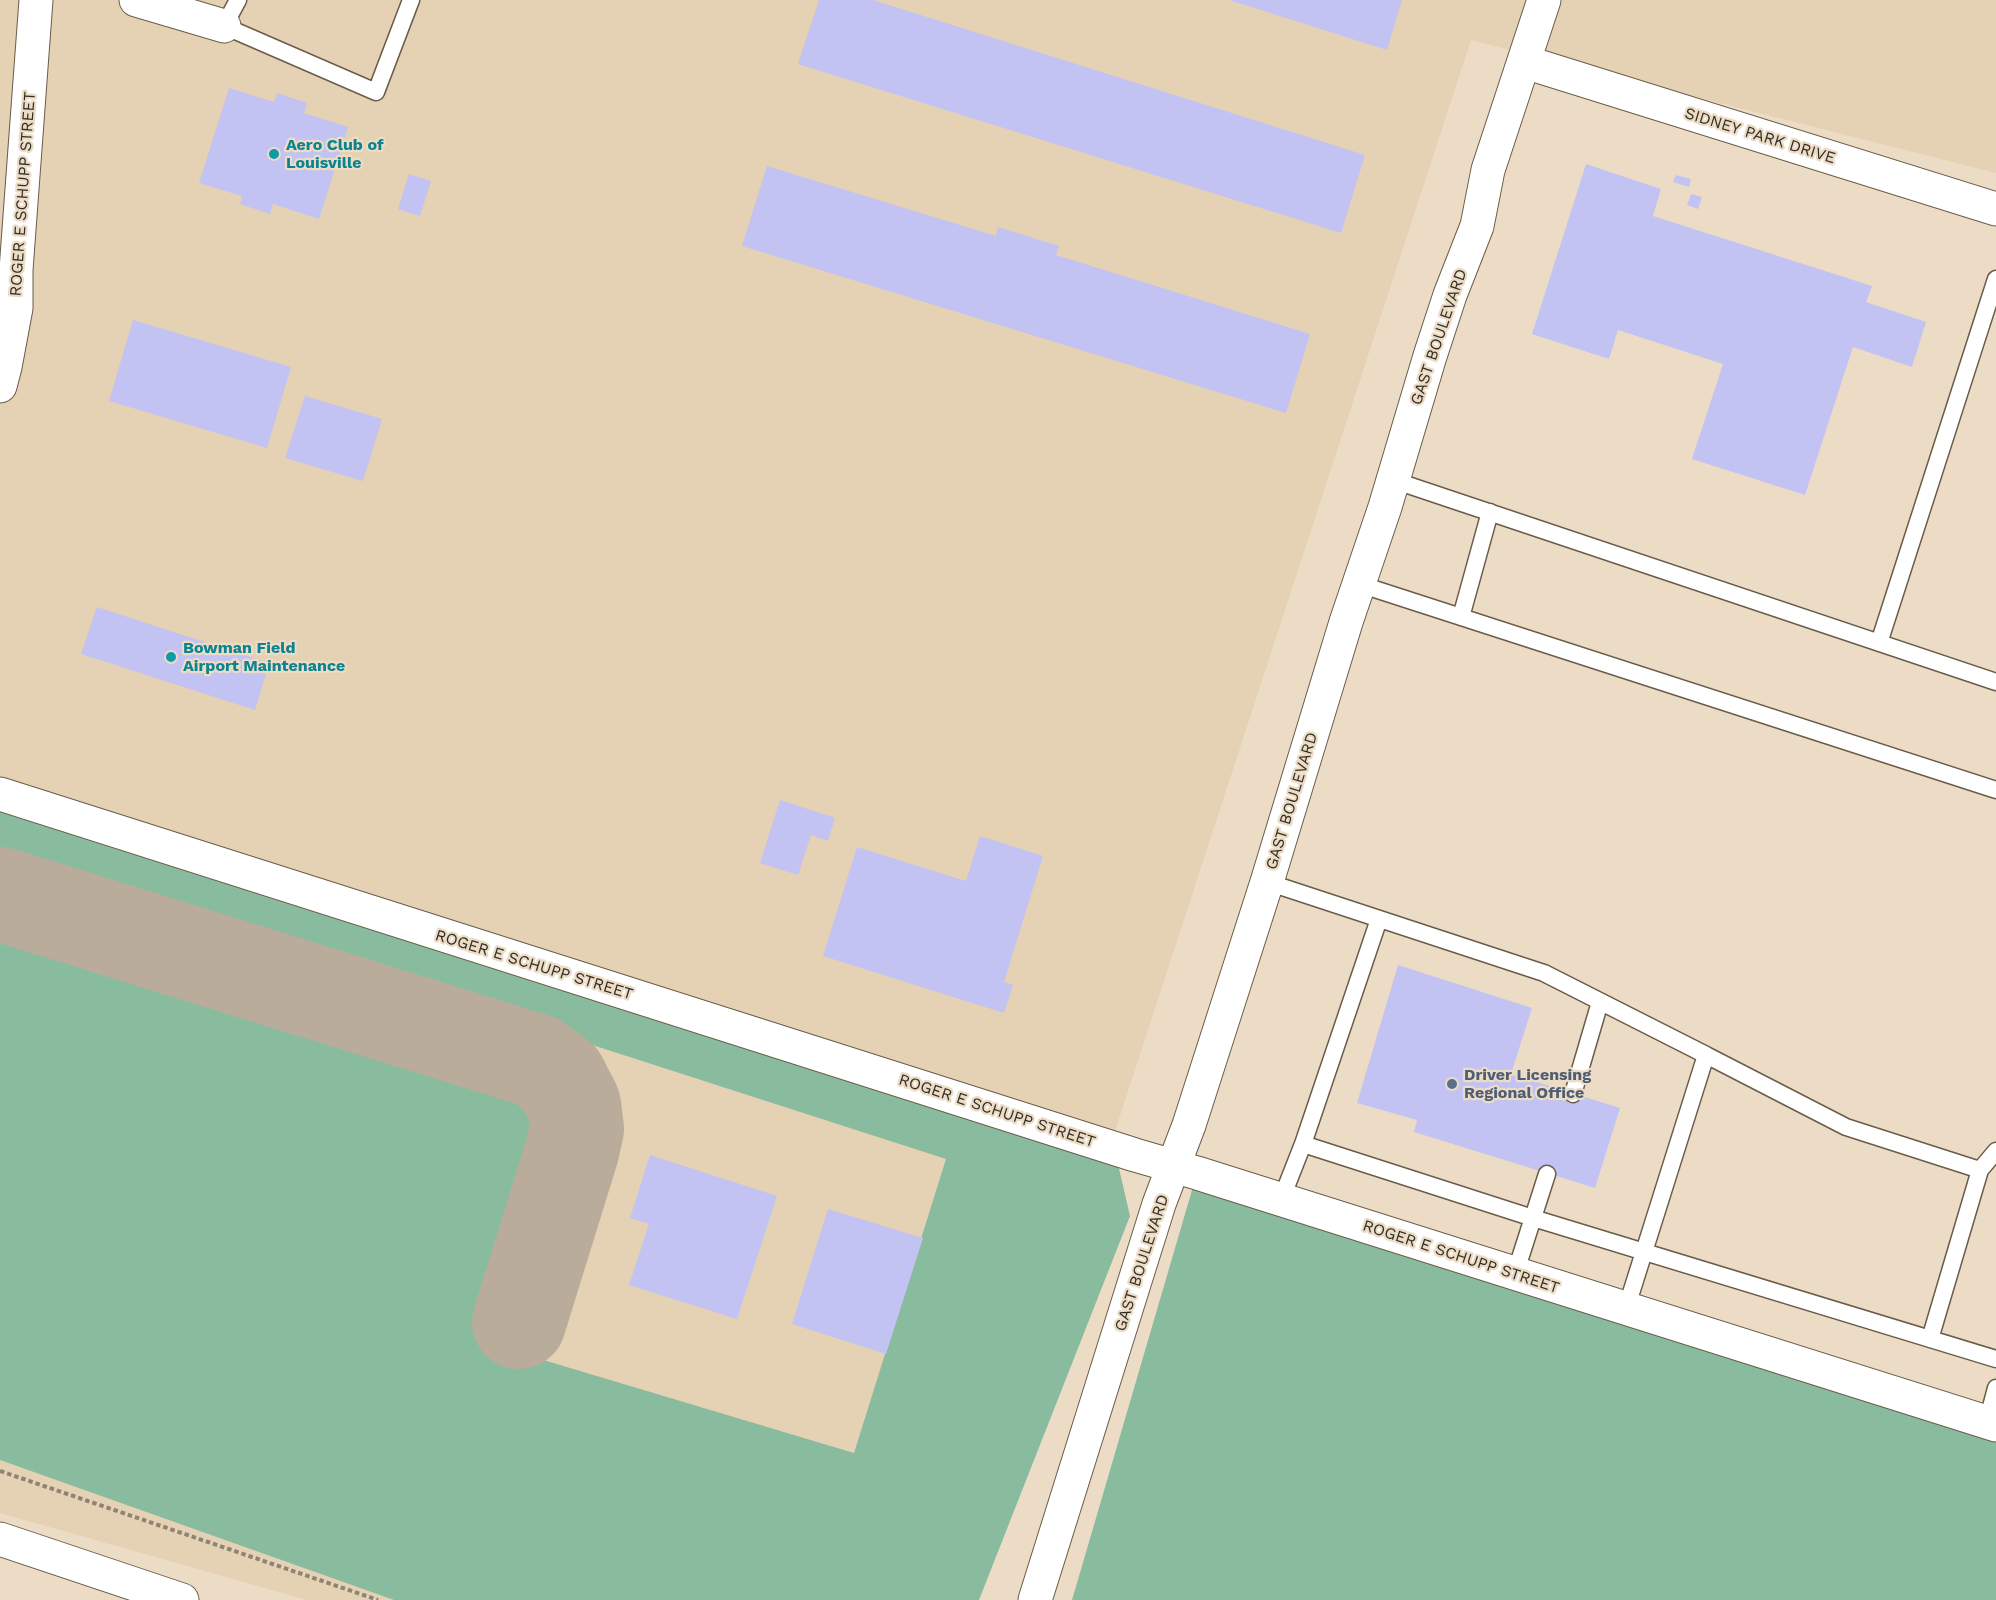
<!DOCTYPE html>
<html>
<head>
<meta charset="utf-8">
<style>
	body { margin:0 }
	canvas { display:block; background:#ecdcc6 }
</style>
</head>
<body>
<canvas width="1996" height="1600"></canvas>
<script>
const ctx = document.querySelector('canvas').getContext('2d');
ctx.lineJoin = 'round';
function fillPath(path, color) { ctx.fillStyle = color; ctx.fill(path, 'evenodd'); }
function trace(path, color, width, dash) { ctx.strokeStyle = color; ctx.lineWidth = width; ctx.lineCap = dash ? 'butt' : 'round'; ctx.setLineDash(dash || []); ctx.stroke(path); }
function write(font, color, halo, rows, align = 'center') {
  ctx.font = font + ' "Work Sans",sans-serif'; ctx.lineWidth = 4.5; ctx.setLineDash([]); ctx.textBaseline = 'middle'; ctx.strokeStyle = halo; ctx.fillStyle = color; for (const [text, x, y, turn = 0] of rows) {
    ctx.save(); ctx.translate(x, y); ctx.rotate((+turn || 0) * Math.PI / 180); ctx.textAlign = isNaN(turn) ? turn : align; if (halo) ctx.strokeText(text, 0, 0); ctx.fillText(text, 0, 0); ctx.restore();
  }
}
fillPath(new Path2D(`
	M0,0h1996v173l-525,-133 -509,1560h-655l-307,-87z`), '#e5d1b4');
fillPath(new Path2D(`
	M0,804l1118,360 12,52 -151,384h-585l-394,-140v-539l507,160 20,19 19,48 -66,193 374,112 92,-294 -946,-305z
	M1197,1173l799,262v165h-924z`), '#89bc9e');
trace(new Path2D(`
	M0,894l537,167 23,17 14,27 3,24 -5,22 -53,171`), '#b9ac9a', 94);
fillPath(new Path2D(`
	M819,0h54l492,155 -24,78 -543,-169z
	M1229,0h173l-15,50z
	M229,88l45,14 3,-9 30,10 -3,10 44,14 -29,92 -46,-15 -3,10 -30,-10 2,-8 -43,-13z
	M1586,164l75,25 -8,27 219,70 -6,16 60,20 -14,45 -59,-20 -48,148 -113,-36 31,-95 -105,-34 -9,29 -77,-25z
	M767,166l229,70 2,-9 61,19 -3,9 254,79 -24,79 -544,-167z
	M409,174l22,7 -11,35 -22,-7z
	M1676,175l15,4 -2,8 -16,-5z
	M1691,194l11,3 -4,12 -11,-4z
	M133,320l158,47 -24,81 -158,-47z
	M305,396l77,23 -19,62 -78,-23z
	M97,607l172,56 -14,47 -174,-56z
	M780,800l55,18 -7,23 -17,-6 -13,40 -38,-12z
	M980,836l63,20 -39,126 9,3 -9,28 -181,-57 34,-109 109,34z
	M1398,965l134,43 -21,66 109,34 -25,80 -181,-56 3,-12 -60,-17z
	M650,1155l127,41 -40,123 -108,-34 20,-61 -19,-6z
	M828,1209l95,29 -37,116 -94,-30z`), '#c2c3f2');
const lane = new Path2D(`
	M238,0l-14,26 152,66 35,-92
	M1393,480l603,202
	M1359,584l637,206
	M1461,617l29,-105
	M1879,643l117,-364
	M1267,882l277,91 162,82 -80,254
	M1706,1055l140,72 134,43 -50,169
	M1573,1094l27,-92
	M1303,1144l230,74 463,141
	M1980,1170l16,-19
	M1281,1200l22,-56 76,-225
	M1515,1274l32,-100
	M1987,1422l9,-34`);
const street = new Path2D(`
	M136,0l88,26
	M1525,62l471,147
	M0,386l5,-19 11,-59v-38l20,-270
	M0,794l1135,361 62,18 799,252
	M1035,1600l124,-396 30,-79 78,-243 79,-260 39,-115 45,-151 20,-61 27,-69 11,-56 56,-170`);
const secondary = new Path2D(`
	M0,1539l182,61`);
trace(lane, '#6a5c49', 19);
trace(street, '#6a5c49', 35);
trace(secondary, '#6a5c49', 35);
trace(new Path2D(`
	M0,1471l378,129`), '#8e8374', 4, [4.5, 3]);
trace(lane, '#fff', 16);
trace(street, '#fff', 33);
trace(secondary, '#fff', 33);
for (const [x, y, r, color] of [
	[274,154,6,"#0f9aa8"],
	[171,657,6,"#0f9aa8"],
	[1452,1084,6,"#5c6f8a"]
]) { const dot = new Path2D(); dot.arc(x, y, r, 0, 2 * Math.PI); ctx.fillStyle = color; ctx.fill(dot); trace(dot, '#ecdcc6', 2); }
write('16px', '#322d24', '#ecdcc6', [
	["SIDNEY PARK DRIVE",1760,136,17],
	["ROGER E SCHUPP STREET",23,194,-86],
	["GAST BOULEVARD",1439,337,-71],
	["GAST BOULEVARD",1292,801,-73],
	["ROGER E SCHUPP STREET",534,965,17],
	["ROGER E SCHUPP STREET",997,1111,18],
	["ROGER E SCHUPP STREET",1461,1257,18],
	["GAST BOULEVARD",1142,1263,-72]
]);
write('bold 16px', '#0d838f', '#ecdcc6', [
	["Aero Club of",286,145],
	["Louisville",286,163],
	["Bowman Field",183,648],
	["Airport Maintenance",183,666]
], 'left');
write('bold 16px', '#4e5e75', '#ecdcc6', [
	["Driver Licensing",1464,1075],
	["Regional Office",1464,1093]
], 'left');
</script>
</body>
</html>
